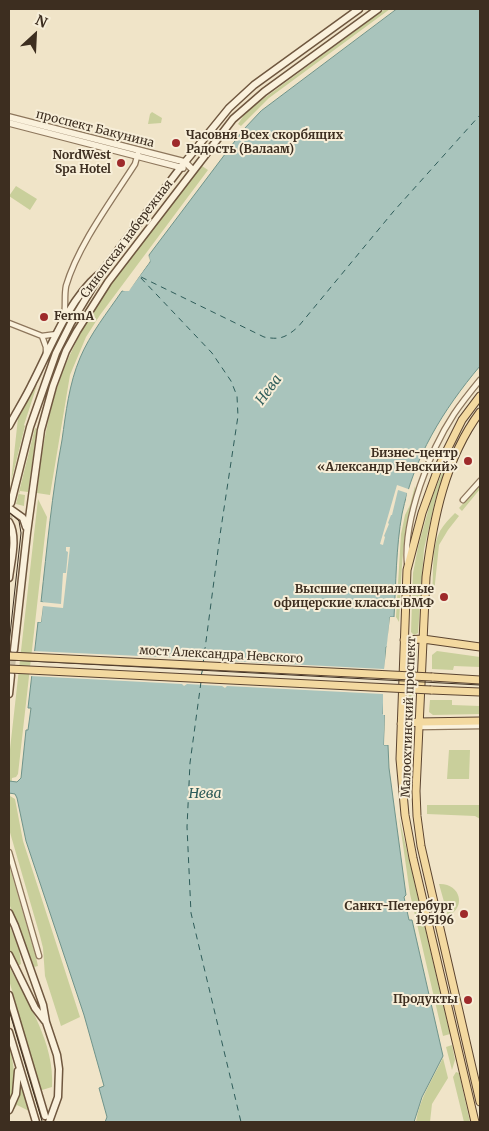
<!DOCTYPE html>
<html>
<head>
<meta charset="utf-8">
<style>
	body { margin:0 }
	#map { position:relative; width:489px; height:1131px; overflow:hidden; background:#f0e4c8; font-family:Merriweather,serif }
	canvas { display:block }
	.frame { position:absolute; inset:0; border:10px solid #3d2e20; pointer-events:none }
	.north { position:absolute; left:10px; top:10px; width:50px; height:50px; -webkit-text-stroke:4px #f7eed8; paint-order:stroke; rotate:25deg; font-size:14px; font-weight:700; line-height:20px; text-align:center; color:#3d2e20 }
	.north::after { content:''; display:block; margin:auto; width:18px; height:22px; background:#3d2e20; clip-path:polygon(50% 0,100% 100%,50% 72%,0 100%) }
</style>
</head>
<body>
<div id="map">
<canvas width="489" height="1131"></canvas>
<div class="frame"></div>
<div class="north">N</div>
</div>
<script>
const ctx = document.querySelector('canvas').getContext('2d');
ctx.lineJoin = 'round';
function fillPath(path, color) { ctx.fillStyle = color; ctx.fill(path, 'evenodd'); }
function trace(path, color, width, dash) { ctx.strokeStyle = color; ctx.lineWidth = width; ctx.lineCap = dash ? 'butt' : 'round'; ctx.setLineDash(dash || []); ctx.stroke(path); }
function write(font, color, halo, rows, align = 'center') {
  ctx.font = font + ' Merriweather,serif'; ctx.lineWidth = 4; ctx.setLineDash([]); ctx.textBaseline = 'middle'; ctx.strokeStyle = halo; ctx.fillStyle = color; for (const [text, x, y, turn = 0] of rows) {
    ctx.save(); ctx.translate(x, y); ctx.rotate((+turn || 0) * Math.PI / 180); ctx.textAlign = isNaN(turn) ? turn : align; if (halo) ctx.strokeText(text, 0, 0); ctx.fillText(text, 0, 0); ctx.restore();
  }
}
fillPath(new Path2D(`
	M385,9h5l-121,89 -28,28 -3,-2 6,-9 11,-10z
	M152,112l10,6 -1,5 -13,1 2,-10z
	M202,166l6,4 -108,145 -14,22 -16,38 -20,120 -13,-2c4,-35 9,-71 20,-105 27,-83 92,-154 145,-222z
	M16,186l21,13 -7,11 -21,-14z
	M37,385l-13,40 1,1 -14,56 7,-64z
	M35,428l2,1 -9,63 -8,-1 -1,3 6,1 -1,11 -8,-2z
	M448,458l-13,43 -11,48 -6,84 -4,2 -3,-3 2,-59 5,-26 13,-47z
	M480,485v4l-18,22 -3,-3z
	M415,486c3,8 -6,28 -8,38 -6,32 -6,65 -8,98l-3,-5 5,-83 4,-19 5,-10z
	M38,499l9,18 -29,257 -2,3 -4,1 -2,18 5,3 8,42 57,176 -19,9 -16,-50 -2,-28 -3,-12 -31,-107v-71z
	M455,513l4,3 -11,14 -9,15 -5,48h-2c2,-19 -1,-44 8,-62 4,-7 10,-13 15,-18z
	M414,646l3,3 -4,67 -2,2 -3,-2 2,-67z
	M437,651l43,6v10l-26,-1 -1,4 -21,-1v-14z
	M430,700h22v5l28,1v8l-47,1 -4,-3z
	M410,729l2,2 -3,51h-2v-51z
	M449,750h21l-1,29h-22z
	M427,805h53v14l-5,-3 -48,-2z
	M399,817l51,217 -7,2 -33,-142z
	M9,865l27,92 2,9 -4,1 -16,-43 -9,-20z
	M439,884c21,-1 28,23 9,32z
	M9,924l10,25 2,15 -3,2 -9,-18z
	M9,966c19,37 46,78 43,121l-10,3 -2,-1 -31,-109z
	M452,1045l3,15 -3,10 -6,-23z
	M9,1046c5,19 9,38 0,57z
	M443,1058l5,20 -16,26 -2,18h-14c3,-22 17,-44 27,-64z
	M456,1072l3,1 11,49h-6l-11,-45z
	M21,1084l10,28 -14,-7 -8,12 9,-17z`), '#c9cf9b');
const water = new Path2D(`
	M397,9h83v357c-37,44 -66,91 -78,148 -6,33 -6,69 -8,103h-4l-2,29 -2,1 -3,67 2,1 -1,30h4l1,23 17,127 -2,2 5,23h3l31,136 -21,41 -8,25h-309l2,-5 -8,-29 5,-2 -20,-71 -58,-174 -9,-43 -2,-4 -6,-1v-12l8,1 4,-4 5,-48h2l3,-22h-3l10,-86h3l2,-20h-2c6,-54 11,-109 21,-162 4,-28 7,-56 18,-82 10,-24 27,-45 42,-67l7,-1 21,-28 -1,-7 95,-126 17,-18z`);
fillPath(water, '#a9c4bc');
trace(water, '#6f938a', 1);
fillPath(new Path2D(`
	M149,255l1,6 -21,30h-7l5,-3 21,-27z
	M397,485l14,5 -3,11 -2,-1 1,-7 -9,-3 -6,25h-1l-3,8 1,1 -5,12 1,1 -2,8 -3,-1z
	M66,547h4l-7,61 -20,-2 -2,16h-3l3,-20 20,2 2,-31h3l2,-21 -2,-1z
	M390,617h4v2h-2l-2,28 -2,2 -3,63 3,3 -1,28h1v2h-4l1,-30h-2v-21l-156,-8 -2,2 -3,-2 -35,-2 -3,2 -2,-2 -152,-8 2,-25 151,7 3,-2 2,3 36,1 2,-1 2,2 156,8z`), '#f0e4c8');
trace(new Path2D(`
	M203,664l17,-129 18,-119 -1,-20 -6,-15 -19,-28 -73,-77 125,61c16,3 21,1 34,-10l95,-115 87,-97
	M201,676l2,-8
	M201,682l-11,81 -3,64 4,86 50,209`), '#2f5d5a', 1, [6, 5]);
trace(new Path2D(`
	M9,521l2,-17
	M11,674l3,-22`), '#ccc0a6', 6, [6, 3]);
const minor = new Path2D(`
	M64,317c2,-10 0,-21 2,-31 12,-41 46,-86 69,-122l3,-11
	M9,323l33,13 15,-2
	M42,336l4,11v6
	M463,500l17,-19
	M407,563c-3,-45 22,-111 47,-149 8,-12 17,-23 26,-34
	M418,727l62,-1
	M9,852l30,104`);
const tertiary = new Path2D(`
	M9,117l176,45 8,8
	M9,123l174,45`);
const secondary = new Path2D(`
	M9,426c8,-15 17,-29 24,-44 18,-35 35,-81 65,-107
	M11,503l19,-76 26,-74 15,-30 32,-53 78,-103 48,-59 25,-23 105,-76
	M9,508l14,10 3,9
	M9,522c9,15 2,39 0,56
	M14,650l13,-117 14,-103 12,-44 13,-35 11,-20 31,-49 125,-163 31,-27 114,-83
	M9,694l2,-19
	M9,913l6,13 28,79 3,17 11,33 2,14 -1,28 -9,25
	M9,955l26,53 10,13
	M9,995l36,121
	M9,1032l27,90
	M9,1110l7,-16 2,-23`);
const primary = new Path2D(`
	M480,412c-35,47 -47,108 -54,165l-10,214 1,25 4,30 59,256
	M404,640l19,-1 57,8
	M432,677l48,3
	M431,690l49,2
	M401,724l17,-2 62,-1
	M475,1122l-62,-264 -8,-43 -5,-56 7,-189 15,-57 17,-47 23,-46 18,-24`);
trace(minor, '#8d765c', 7);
trace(tertiary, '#8d765c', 8);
trace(secondary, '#6f573f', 9);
trace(primary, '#5b4430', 9);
trace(minor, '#faf1dc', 4.5);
trace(tertiary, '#faf1dc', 5.5);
trace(secondary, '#faf1dc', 6);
trace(primary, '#f3d9a0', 7);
trace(new Path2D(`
	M9,512l10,9 2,12 -12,111
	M9,660l471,25
	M9,1010l33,111`), '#3d2e20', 1);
const primaryBridge = new Path2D(`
	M9,656l423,21
	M9,669l422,21`);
trace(primaryBridge, '#5b4430', 9, []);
trace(primaryBridge, '#f3d9a0', 7);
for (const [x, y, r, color] of [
	[176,143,5,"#9e2a2b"],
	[121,163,5,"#9e2a2b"],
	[44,317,5,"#9e2a2b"],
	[468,461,5,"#9e2a2b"],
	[444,597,5,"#9e2a2b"],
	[464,914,5,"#9e2a2b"],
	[468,1000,5,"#9e2a2b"]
]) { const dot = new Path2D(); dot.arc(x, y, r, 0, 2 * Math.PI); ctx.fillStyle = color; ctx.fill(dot); trace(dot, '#f7eed8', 2); }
write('12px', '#3d2e20', '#f7eed8', [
	["проспект Бакунина",95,129,14],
	["Синопская набережная",127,239,-53],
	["мост Александра Невского",221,655,3],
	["Малоохтинский проспект",409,717,-88]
]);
write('bold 12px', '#3d2e20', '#f7eed8', [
	["Часовня Всех скорбящих",186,136,"left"],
	["Радость (Валаам)",186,150,"left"],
	["NordWest",111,156],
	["Spa Hotel",111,170],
	["FermA",54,317,"left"],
	["Бизнес-центр",458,454],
	["«Александр Невский»",458,468],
	["Высшие специальные",434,590],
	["офицерские классы ВМФ",434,604],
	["Санкт-Петербург",454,907],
	["195196",454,921],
	["Продукты",458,1000]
], 'right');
write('italic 14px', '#2f5d5a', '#f7eed8', [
	["Нева",269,390,-53],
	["Нева",205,794]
]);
</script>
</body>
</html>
